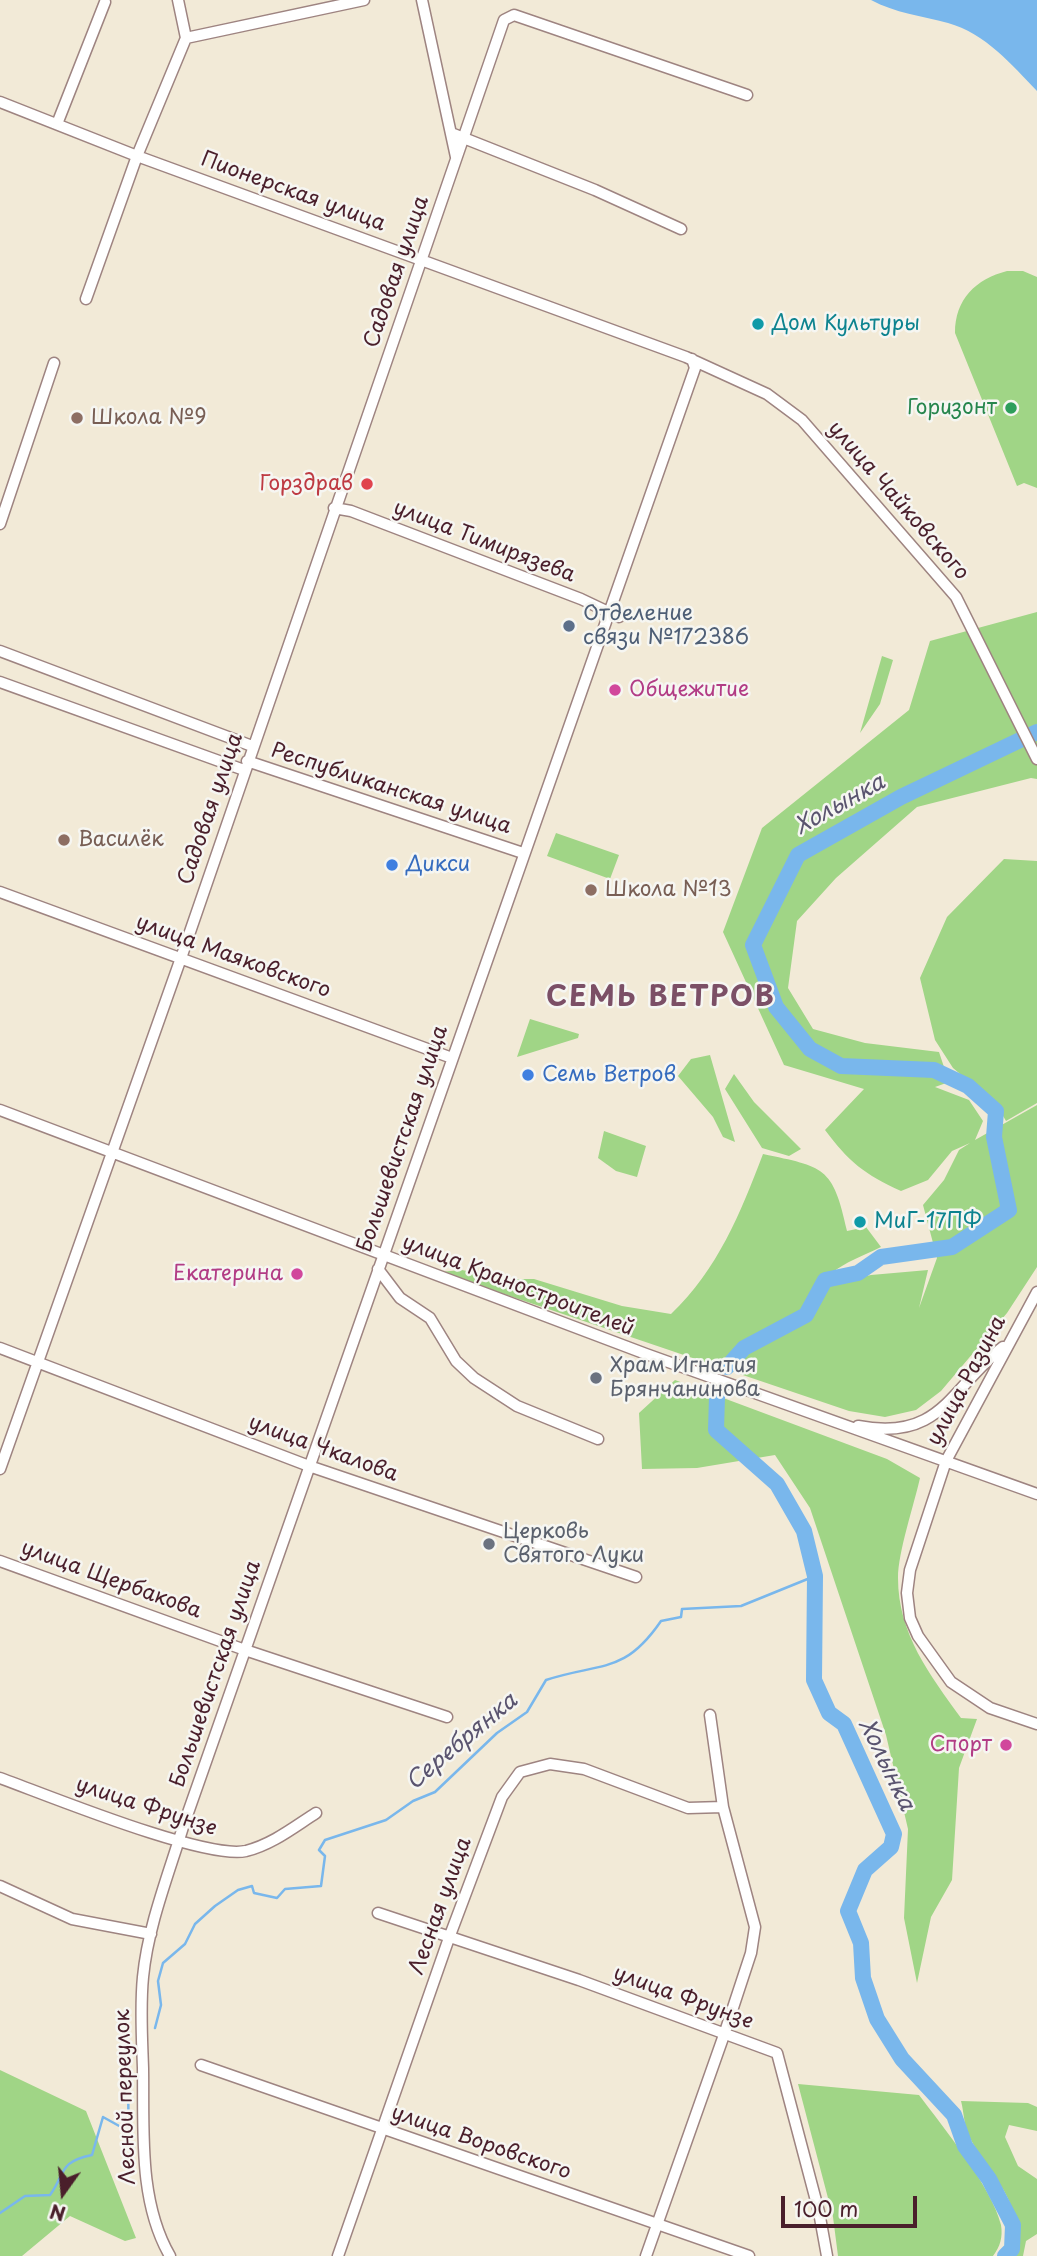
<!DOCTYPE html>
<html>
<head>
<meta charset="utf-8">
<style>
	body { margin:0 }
	#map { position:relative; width:1037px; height:2256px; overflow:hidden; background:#f2ead7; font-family:"Playpen Sans",sans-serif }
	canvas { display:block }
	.north { position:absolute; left:28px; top:2158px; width:70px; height:70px; -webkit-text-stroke:5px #f6f6f2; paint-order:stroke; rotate:195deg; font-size:19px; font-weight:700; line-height:28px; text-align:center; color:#4a1f2b }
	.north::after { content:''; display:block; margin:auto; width:24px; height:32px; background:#4a1f2b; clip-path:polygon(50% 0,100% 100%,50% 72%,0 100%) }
	.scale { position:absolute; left:781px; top:2196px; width:136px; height:32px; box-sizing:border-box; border:4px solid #4a1f2b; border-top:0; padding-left:9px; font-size:21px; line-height:24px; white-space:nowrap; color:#4a1f2b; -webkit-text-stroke:5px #f6f6f2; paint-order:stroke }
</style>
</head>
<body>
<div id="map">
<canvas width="1037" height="2256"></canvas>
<div class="north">N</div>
<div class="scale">100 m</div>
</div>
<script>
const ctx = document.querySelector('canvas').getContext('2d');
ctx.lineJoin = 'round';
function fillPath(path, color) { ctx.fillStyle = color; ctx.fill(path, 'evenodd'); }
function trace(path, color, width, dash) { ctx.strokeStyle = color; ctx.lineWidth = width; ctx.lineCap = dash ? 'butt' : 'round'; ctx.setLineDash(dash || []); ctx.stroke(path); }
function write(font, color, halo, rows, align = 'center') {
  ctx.font = font + ' "Playpen Sans",sans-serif'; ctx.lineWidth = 5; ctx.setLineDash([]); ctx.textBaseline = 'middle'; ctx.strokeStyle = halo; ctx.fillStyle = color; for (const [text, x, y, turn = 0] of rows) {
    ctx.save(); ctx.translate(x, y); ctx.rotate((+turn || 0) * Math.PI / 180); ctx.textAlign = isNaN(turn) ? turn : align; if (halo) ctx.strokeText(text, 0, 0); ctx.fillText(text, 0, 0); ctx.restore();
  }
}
fillPath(new Path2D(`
	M1007,271h16l14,6v211l-13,-5 -7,3 -62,-153c0,-34 21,-54 52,-62z
	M1037,612v167l-6,-1 -114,29 -81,71 -39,43 -9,67 25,41 52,14 74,9 10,30 -14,5 34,13 14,21 -8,19 62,-35v162l-30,46 -66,78 -25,19 -31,7 -36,-6 -410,-139 23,-2 43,9h29l88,27 49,8c47,-45 69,-100 92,-160 61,13 70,12 84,77l19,-4 15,20c-36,17 -71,28 -76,72l22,-34 44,-10 57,-5 -9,38 18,-50 -14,-53 21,-25 15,-30 11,-7 -18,8 -24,29 -27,11c-36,-16 -53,-30 -76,-61l39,-41 -80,-24 -61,-133 39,-104 147,-118 21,-69z
	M882,656l11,4 -13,44 -20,29z
	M556,833l63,22 -9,24 -63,-23z
	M1004,859l33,2v242l-31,18 -10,-17 -43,-36 -18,-28 -15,-62 27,-61z
	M530,1019l49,15 -1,4 -61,19z
	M710,1055l25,87 -12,-5 -10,-20 -35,-41 13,-17z
	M734,1074l20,28 47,47 -12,7 -27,-8 -37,-59z
	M604,1131l42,15 -9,31 -21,-6 -18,-13z
	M675,1380l212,79 33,19c-6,27 -22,74 -22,100 0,56 32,97 63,140l16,1 -18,49 -7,112 -21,37 -14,66 -13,-65 4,-89 -22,-94 -76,-227 -35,-53 -78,13 -55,1 -3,-56z
	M0,2070l86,41 50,127 -11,3 -55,-25 -48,40h-22z
	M798,2084l121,11c24,32 73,92 82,130 2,12 -1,22 -8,31h-155l-5,-39z
	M961,2101l67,2 9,4v24l-28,-6 -4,12 13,29 19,13v55l-11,7 -3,15h-12l7,-9c-3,-61 -24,-62 -48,-109 -6,-10 -6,-26 -9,-37z`), '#a0d586');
fillPath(new Path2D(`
	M871,0h166v91c-25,-26 -52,-58 -89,-68 -26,-7 -53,-10 -77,-23z`), '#79b7ec');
trace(new Path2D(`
	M155,2028l6,-23 -3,-24 5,-18 22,-19 10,-20 20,-18 23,-16 14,-4 2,7 23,5 8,-9 36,-3 4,-30 -6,-6 6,-10 61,-20 27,-19 22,-9 62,-59 30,-21 19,-32c55,-18 78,-5 115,-59l20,-4 1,-8 59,-3 74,-30
	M0,2213l25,-17 25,-1c16,-22 8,-33 42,-40l11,-38 18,10 7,-5c2,-26 -4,-52 4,-77`), '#79b7ec', 2.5);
trace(new Path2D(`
	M727,1367l17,-19 62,-33 19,-35 33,-7 23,-16 71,-10 57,-37 -15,-73 2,-26 -28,-25 -34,-16 -93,-4 -31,-17 -34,-42 -23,-62 45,-90 103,-58 136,-65
	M717,1397l-1,33 61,54 27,47 11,45 -1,104 15,33 15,11 50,110 -3,13 -26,23 -17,41 13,32 2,35 14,41 25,40 52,56 11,31 24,33 24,46 -1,24 -7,7`), '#79b7ec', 16);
const minor = new Path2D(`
	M178,0l8,38
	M422,0l34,157
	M186,38l178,-38
	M0,102l137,54 549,201 81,37 35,26 154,177 81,162
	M57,124l48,-122
	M451,133l144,57 86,39
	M86,299l51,-143 49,-118
	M334,508l17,3 230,88 38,18
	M0,524l54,-161
	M0,651l252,95
	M0,682l244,88
	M247,761l276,92
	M0,892l452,166
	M0,1110l646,244 391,140
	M378,1269l22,29 30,20 26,43 18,17 43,28 81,33
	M1037,1292l-91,169 -36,109 -3,23 3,25 8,18 33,46 39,26 47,16
	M0,1348l309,118 327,111
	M858,1426c84,16 93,-39 145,-79
	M0,1469l181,-511 323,-938 10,-5 233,80
	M0,1561l245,89 202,67
	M0,1778c47,17 205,82 246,73 27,-7 48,-24 70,-38
	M0,1886l72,33 79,15
	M378,1913l201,67 198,73 42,159 8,44
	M201,2065l548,191
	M170,2256c-32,-55 -26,-127 -27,-188 -1,-30 -3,-61 0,-91 5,-51 25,-101 40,-150l512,-1459 -3,-9
	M338,2256l111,-318 53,-141 18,-25 30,-8 34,5 104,39 35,-1
	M646,2256l78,-221 27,-82 4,-26 -32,-120 -13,-92`);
trace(minor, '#9e8481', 13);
trace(minor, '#fff', 10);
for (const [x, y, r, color] of [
	[758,324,7,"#0f9aa8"],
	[1011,408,7,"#2e9e5b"],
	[77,418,7,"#8d6e63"],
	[367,484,7,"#e0444e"],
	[569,626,7,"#5c6f8a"],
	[615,690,7,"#d1479c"],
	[64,840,7,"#8d6e63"],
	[392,865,7,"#3f7fe0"],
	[591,890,7,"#8d6e63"],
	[528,1075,7,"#3f7fe0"],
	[860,1222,7,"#0f9aa8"],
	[297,1274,7,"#d1479c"],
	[596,1378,7,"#6b7280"],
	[489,1544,7,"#6b7280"],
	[1006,1745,7,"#d1479c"]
]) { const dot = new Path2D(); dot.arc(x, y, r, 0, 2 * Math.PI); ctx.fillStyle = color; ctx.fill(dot); trace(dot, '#f6f6f2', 2.5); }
write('21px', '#4a1f2b', '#f6f6f2', [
	["Пионерская улица",293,192,20],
	["Садовая улица",397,272,-71],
	["улица Чайковского",898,501,49],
	["улица Тимирязева",484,542,21],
	["Республиканская улица",391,789,18],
	["Садовая улица",211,809,-71],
	["улица Маяковского",233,957,20],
	["Большевистская улица",403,1139,-71],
	["улица Краностроителей",518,1286,21],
	["улица Разина",967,1381,-62],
	["улица Чкалова",323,1449,20],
	["улица Щербакова",111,1580,20],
	["Большевистская улица",216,1674,-71],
	["улица Фрунзе",146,1807,18],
	["Лесная улица",441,1906,-70],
	["улица Фрунзе",683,1998,20],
	["Лесной переулок",126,2097,-92],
	["улица Воровского",481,2143,19]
]);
write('21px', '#0d838f', '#f6f6f2', [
	["Дом Культуры",772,324],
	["МиГ-17ПФ",874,1222]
], 'left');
write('21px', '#27864d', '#f6f6f2', [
	["Горизонт",997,408]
], 'right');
write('21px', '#785e54', '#f6f6f2', [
	["Школа №9",91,418],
	["Василёк",78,840],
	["Школа №13",605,890]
], 'left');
write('21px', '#be3a42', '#f6f6f2', [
	["Горздрав",353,484]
], 'right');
write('21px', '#4e5e75', '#f6f6f2', [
	["Отделение",583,614],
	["связи №172386",583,638]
], 'left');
write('21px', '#b23c85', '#f6f6f2', [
	["Общежитие",629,690,"left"],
	["Екатерина",283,1274],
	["Спорт",992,1745]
], 'right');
write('21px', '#366cbe', '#f6f6f2', [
	["Дикси",406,865],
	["Семь Ветров",542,1075]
], 'left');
write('21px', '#5b616d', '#f6f6f2', [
	["Храм Игнатия",610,1366],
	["Брянчанинова",610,1390],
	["Церковь",503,1532],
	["Святого Луки",503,1556]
], 'left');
write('italic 23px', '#5a546f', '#f6f6f2', [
	["Холынка",840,805,-29],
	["Серебрянка",462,1742,-40],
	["Холынка",886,1765,64]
]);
ctx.letterSpacing = '2px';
write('bold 28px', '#7b4f66', '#f6f6f2', [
	["СЕМЬ ВЕТРОВ",661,998]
]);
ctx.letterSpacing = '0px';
</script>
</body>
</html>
